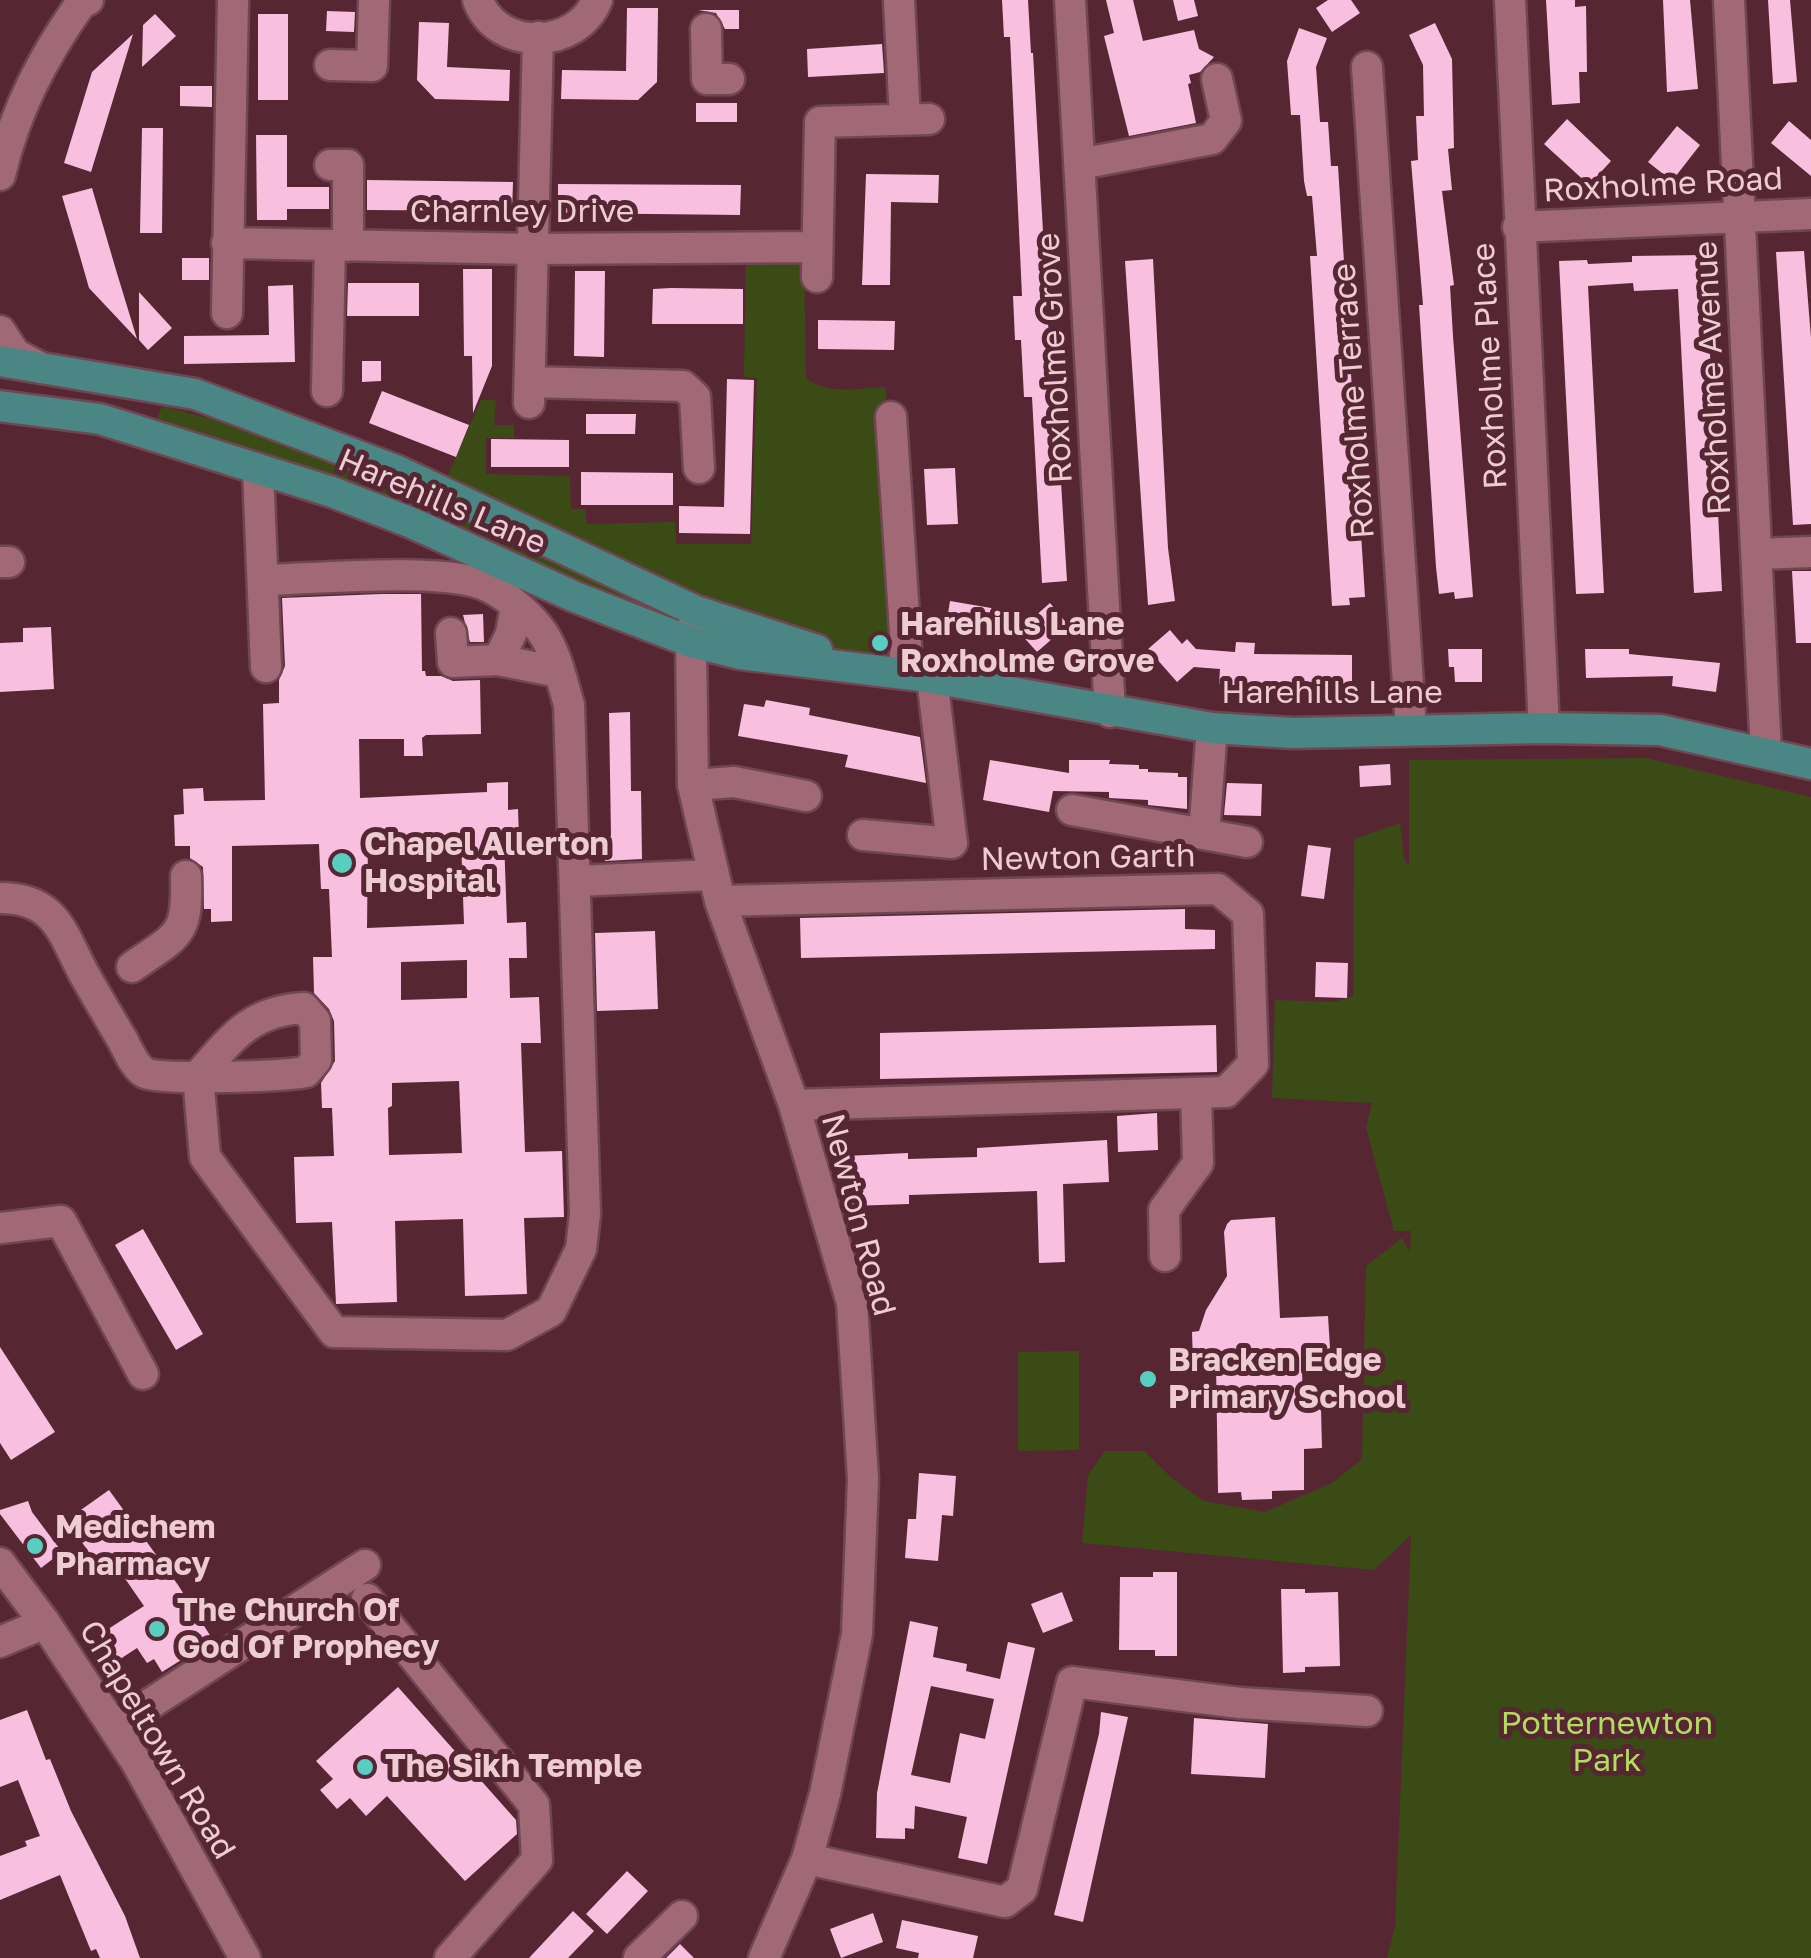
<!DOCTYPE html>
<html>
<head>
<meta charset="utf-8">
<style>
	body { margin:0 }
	canvas { display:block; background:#562633 }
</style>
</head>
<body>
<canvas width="1811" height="1958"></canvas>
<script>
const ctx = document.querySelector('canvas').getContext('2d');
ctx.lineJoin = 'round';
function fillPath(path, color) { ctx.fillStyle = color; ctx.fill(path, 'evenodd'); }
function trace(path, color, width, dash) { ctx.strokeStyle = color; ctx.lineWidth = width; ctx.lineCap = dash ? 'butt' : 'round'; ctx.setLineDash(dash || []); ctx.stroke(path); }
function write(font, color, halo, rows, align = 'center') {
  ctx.font = font + ' "Golos Text",sans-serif'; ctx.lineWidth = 10; ctx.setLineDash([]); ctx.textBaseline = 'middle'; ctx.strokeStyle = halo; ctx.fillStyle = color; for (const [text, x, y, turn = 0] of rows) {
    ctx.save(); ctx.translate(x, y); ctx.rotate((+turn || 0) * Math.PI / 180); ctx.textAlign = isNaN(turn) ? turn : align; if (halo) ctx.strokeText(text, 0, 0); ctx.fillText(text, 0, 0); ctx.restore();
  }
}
fillPath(new Path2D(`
	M746,247h58l2,131c23,18 52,10 80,9l6,285 -37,-6 -414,-175 40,-91h15l-2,25h20v13h-28v36l84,2 1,33h14l2,15 88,-2 1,22h75l6,-166 -13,-1z
	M162,406l81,21 102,38 306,134 -3,11 -493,-186z
	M1646,758l165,39v1161h-424l8,-31 16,-392 -37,35 -292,-27 6,-68 17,-24h39l30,29 30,21 61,11 67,-29 30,-24 4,-193 36,-28 8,14 1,-21h-17l-28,-103 6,-25 -100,-5 3,-98 60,2 18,-6 1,-157 46,-16 4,37 5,6v-106z
	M1079,1351v99l-61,1v-99z`), '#3a4b15');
fillPath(new Path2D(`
	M1002,0h26l3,53h2l17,304h2l5,58 10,166 -25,2 -10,-186h-8l-3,-57h-6l-2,-44h9l-12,-259h-6z
	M1106,0h27l10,41 51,-11 5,19 15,8 -14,15 -11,3 2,8 -3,1 8,39 -67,13 -25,-100 10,-3z
	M1173,0h21l4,16 -20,5z
	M1328,0h23l9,13 -28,19 -16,-24z
	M1546,0h29v7l11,-1 1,66h-8l1,31 -28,2z
	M1663,0h27l8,89 -31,3z
	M1768,0h22l7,82 -24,2z
	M627,8h31l-1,74 -19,18 -77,-1 1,-29 64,1z
	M698,10h41v19h-14l-9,-16z
	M327,11l28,1 -1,20 -28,-1z
	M155,14l21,22 -34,31 1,-42z
	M258,14h30v86h-30z
	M419,22l30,1 -2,44 63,3 -1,31 -74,-2 -18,-19z
	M1435,23l17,36 2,89 -6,1 4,41 -10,1 12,94 -4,1 3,50 20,261 -18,2 -1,-7 -15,2 -3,-27 -17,-262h4l-12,-144 7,-1 -2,-44h8l-1,-51 -14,-30z
	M1299,28l28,10 -11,29 4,55h8l3,44h7l27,431 -16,1 1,7 -18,1 -22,-350h7l-5,-60h-5l-3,-15 -4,-66h-9l-4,-54z
	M133,34l-42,138 -27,-9 28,-91z
	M882,44l2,29 -76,4 -1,-28z
	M180,86h32v21l-32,-1z
	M696,103h41v19h-41z
	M1567,119l44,42 -22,24 -45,-41z
	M1789,121l22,19v36l-40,-33z
	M1677,126l23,19 -28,36 -24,-19z
	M142,128h21l-1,105h-22z
	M256,135h31v52h42v22h-42v11h-30z
	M866,174l73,1 -1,28 -47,-1 -1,83h-28z
	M367,180l146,2 -1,29 -145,-1z
	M558,184l183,1 -1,30 -182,-2z
	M92,188l24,82 21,69 -48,-51 -10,-35 -17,-57z
	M1804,251l7,87v186l-18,1 -17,-273z
	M1705,255l17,336 -28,2 -16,-304 -44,2 -1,-8 -45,3 16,307 -28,1 -17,-333 28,-1 1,4 44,-2v-6z
	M182,258h27v22h-27z
	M1153,259l15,289 7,53 -27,4 -23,-344z
	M463,269h29v97l-19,47 -1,-57h-8z
	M575,271h30l-1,86 -30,-1z
	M348,283h71v33h-72z
	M293,285l2,77 -111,2v-28l85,-1 -1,-49z
	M671,288l72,1v35h-91l1,-35z
	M139,292l33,36 -24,22 -9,-10z
	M818,320l77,1 -1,29 -76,-1z
	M362,361h19v20l-19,1z
	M727,379l27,1 -4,154 -71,-1v-27l45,1z
	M382,391l87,34 -13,32 -87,-34z
	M586,414h50l-1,20h-49z
	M491,439l78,1v27h-78z
	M955,468l3,56 -31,1 -3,-56z
	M581,472l92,1v32h-92z
	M1792,571h19v72h-15z
	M381,594h40l1,77h3l1,5h15l12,5 27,-1 1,54 -55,1 -4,3 1,18h-19v-17h-45l1,59 127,-6v-9l21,-1v28l10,-1 1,30h-15l3,84 19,-1 1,36h-18l1,40 29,-1 2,46h-20l4,109 37,-1 2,66 -40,1 3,76 -62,2 -2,-77 -68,2 2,81 -61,2 -4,-82 -36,1 -2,-66 40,-1 -2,-48h-10l-1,-25 14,-22 -1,-40 -5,-12 -15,-16 -1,-36h19l-3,-68h-8l-2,-45 -87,2v75l-21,1v-13h-7l-1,-42 -13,-9v-12h-15l-1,-31 10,-1 -1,-25 20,-1 1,13 61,-1 -2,-96 16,-1v-23l6,-14 -3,-68zM461,839l3,85 -97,4 1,-86zM467,960v38l-66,2v-38zM459,1081l3,72 -73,2 -1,-47 4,-2v-23z
	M950,601l47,8 -6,31 -46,-8z
	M1050,603l18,22 -31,27 -19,-21z
	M483,614l1,28h-14l-7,-27z
	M51,627l3,62 -54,3v-49l23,-1v-14z
	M1170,630l12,14 5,-5 9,10 39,3 1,-10 19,1 -1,11 98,1v33h-79l-54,-4 1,-15 -26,-2 -17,15 -29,-33z
	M1448,649h34v33h-27l-1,-15h-5z
	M1585,649h44v5l91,9 -4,29 -44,-6 1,-10 -87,2z
	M766,700l44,8 -1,7 111,22 6,46 -81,-16 3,-12 -110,-19 6,-32 20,3z
	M630,712l1,79h10l1,68 -37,2 -1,-25h7l-2,-123z
	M990,760l79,13v-13h41l-1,4 30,1v4h9v3l30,1v4h9v32l-39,-4v-5l-39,-2v-6l-56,-1 -4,21 -66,-12z
	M1390,764l1,21 -31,2 -1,-21z
	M1227,783l35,1 -1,32 -37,-1z
	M1308,845l23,3 -7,51 -23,-3z
	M1185,909v20l30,1v19l-414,9 -1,-40z
	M655,931l3,78 -61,2 -2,-78z
	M1316,962l32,1 -1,35 -32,-1z
	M1216,1025l1,47 -337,7v-46z
	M1157,1113l1,37 -40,2 -1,-36z
	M1107,1140l2,42 -46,2 2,78 -26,1 -2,-72 -128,4v9l-58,2 -5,-50 62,-3v6l69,-2v-9z
	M1275,1217l5,101 48,-2 3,48 -29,2 1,43h18l1,39 -18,1v41l-32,1v8l-30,1 -1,-8 -23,1 -2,-131 -23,1 -1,-31 7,-1 7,-21 21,-34 -3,-44 3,-8 4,-4z
	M143,1229l60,105 -27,16 -61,-105z
	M0,1347l55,85 -44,28 -11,-17z
	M919,1473l37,3 -3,40 -11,-1 -4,46 -33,-3 3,-39h8z
	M109,1490l69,95 35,55 -51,32 -8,-13 -7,4 -10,-15 -29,19 -17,-27 53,-34 -27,-39 -12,8 -31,-44 12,-8 -8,-11z
	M28,1501l4,11 30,40 -21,16 -41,-54v-4z
	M1153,1572h24v84h-22v-6h-36l1,-73h33z
	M1281,1589h24v4l33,-1 2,74 -35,1v5l-22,1z
	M1062,1592l11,29 -30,12 -12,-29z
	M910,1621l28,6 -5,30 34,7 -1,7 34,8 8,-37 27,6 -48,216 -29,-6 9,-41 -52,-11 -1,23 -9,-1v11l-29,-1 1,-45zM931,1686l63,13 -9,40 -25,-6 -10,50 -39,-8z
	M398,1687l118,133 1,14 -52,47 -78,-85 -21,20 -16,-18 -13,11 -17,-19 13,-11 -17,-18z
	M27,1710l19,50 4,-1 21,52 54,105 15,42h-40l-4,-9 -5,2 -31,-76 -60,25v-44l27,-10 -2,-5 15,-5 -22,-56 -18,7v-67z
	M1101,1712l27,5 -45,205 -29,-7 45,-181z
	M1194,1718l74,6 -3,54 -74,-4z
	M627,1871l21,20 -41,43 -21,-20z
	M573,1911l21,20 -26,27h-39z
	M873,1913l10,29 -42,16 -11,-29z
	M902,1920l76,16 -5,22h-55l1,-5 -23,-5z
	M680,1944l14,14h-28z`), '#f8bfde');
const minor = new Path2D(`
	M478,0c19,52 99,50 119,0
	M899,0l6,119
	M1070,0l40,712
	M1510,0l34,728
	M1729,0l37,753
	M706,29l1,50h22
	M330,65l42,1 2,-66
	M1367,67l44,662
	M1080,164l132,-25 14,-18 -9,-42
	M330,165h18v81
	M0,175c15,-65 43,-118 81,-172l7,-3
	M1518,227l293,-13
	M227,243l307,6 283,-2
	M817,277l3,-155 109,-3
	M227,313l6,-313
	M0,331l15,23 26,14
	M530,382l153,4 12,11 4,71
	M327,391l3,-145
	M529,403l9,-366
	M891,417l15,229 -3,27
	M258,470l8,197
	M1757,554l54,-2
	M0,562h9
	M695,618l-4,24 2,143 27,116 74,204 58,198 11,176 -6,155 -32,160 -18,65 -43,99
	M451,633l2,29 45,-2 61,12
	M498,660l13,-26 5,-28
	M693,785l41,-3 72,14
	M1072,810l175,32
	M1204,834l8,-106
	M863,835l89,8 -20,-165
	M577,881l135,-6
	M0,898c56,0 62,35 84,76 13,23 26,45 39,67 5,10 12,26 22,32 13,8 141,3 161,-1l10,-12 -1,-39 -11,-13c-54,3 -72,30 -106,68l7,81 129,175 173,3 44,-24 30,-62 4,-35 -16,-509c-7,-24 -13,-53 -27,-73 -13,-18 -34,-35 -53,-45 -40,-21 -175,-8 -225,-7
	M720,901l498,-12 30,25 5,150 -27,28 -432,13
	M132,967c47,-33 56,-31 54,-91
	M0,1228l61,-7 82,153
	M1165,1256l-1,-46 34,-47 -2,-70
	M0,1563l45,60 92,140 108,195
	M367,1599l167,206 3,55 -87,98
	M0,1642l45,-19
	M114,1727l251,-162
	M807,1859l198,43 17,-13 50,-207 168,21 127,8
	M639,1958l43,-42`);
const major = new Path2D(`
	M0,361l195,33 203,77 298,140 121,39
	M0,406l100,13 232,73 80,31 163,74 116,45 49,12 181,22 291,52 81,5 251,-5 116,2 151,34`);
trace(minor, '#6f4652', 35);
trace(major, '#6f4652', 35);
trace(minor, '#a16976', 30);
trace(major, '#4a8684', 30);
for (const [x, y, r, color] of [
	[880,643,10,"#58cec0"],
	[342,863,12,"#58cec0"],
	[1148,1379,10,"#58cec0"],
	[35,1546,10,"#58cec0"],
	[157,1629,10,"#58cec0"],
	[365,1767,10,"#58cec0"]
]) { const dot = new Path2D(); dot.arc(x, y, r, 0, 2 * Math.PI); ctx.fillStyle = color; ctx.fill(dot); trace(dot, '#562633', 4); }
write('32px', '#edcdd3', '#562633', [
	["Roxholme Road",1663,185,-3],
	["Charnley Drive",522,212],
	["Roxholme Grove",1055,358,-93],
	["Roxholme Place",1490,366,-93],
	["Roxholme Avenue",1713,378,-93],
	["Roxholme Terrace",1354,401,-94],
	["Harehills Lane",442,502,23],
	["Harehills Lane",1332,693],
	["Newton Garth",1088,858,-1],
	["Newton Road",858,1215,75],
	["Chapeltown Road",157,1740,59]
]);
write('bold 32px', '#edcdd3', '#562633', [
	["Harehills Lane",900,625],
	["Roxholme Grove",900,662],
	["Chapel Allerton",364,845],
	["Hospital",364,882],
	["Bracken Edge",1168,1361],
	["Primary School",1168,1398],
	["Medichem",55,1528],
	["Pharmacy",55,1565],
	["The Church Of",177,1611],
	["God Of Prophecy",177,1648],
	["The Sikh Temple",385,1767]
], 'left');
write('32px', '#b3db5e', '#562633', [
	["Potternewton",1607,1724],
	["Park",1607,1761]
]);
</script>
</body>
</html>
